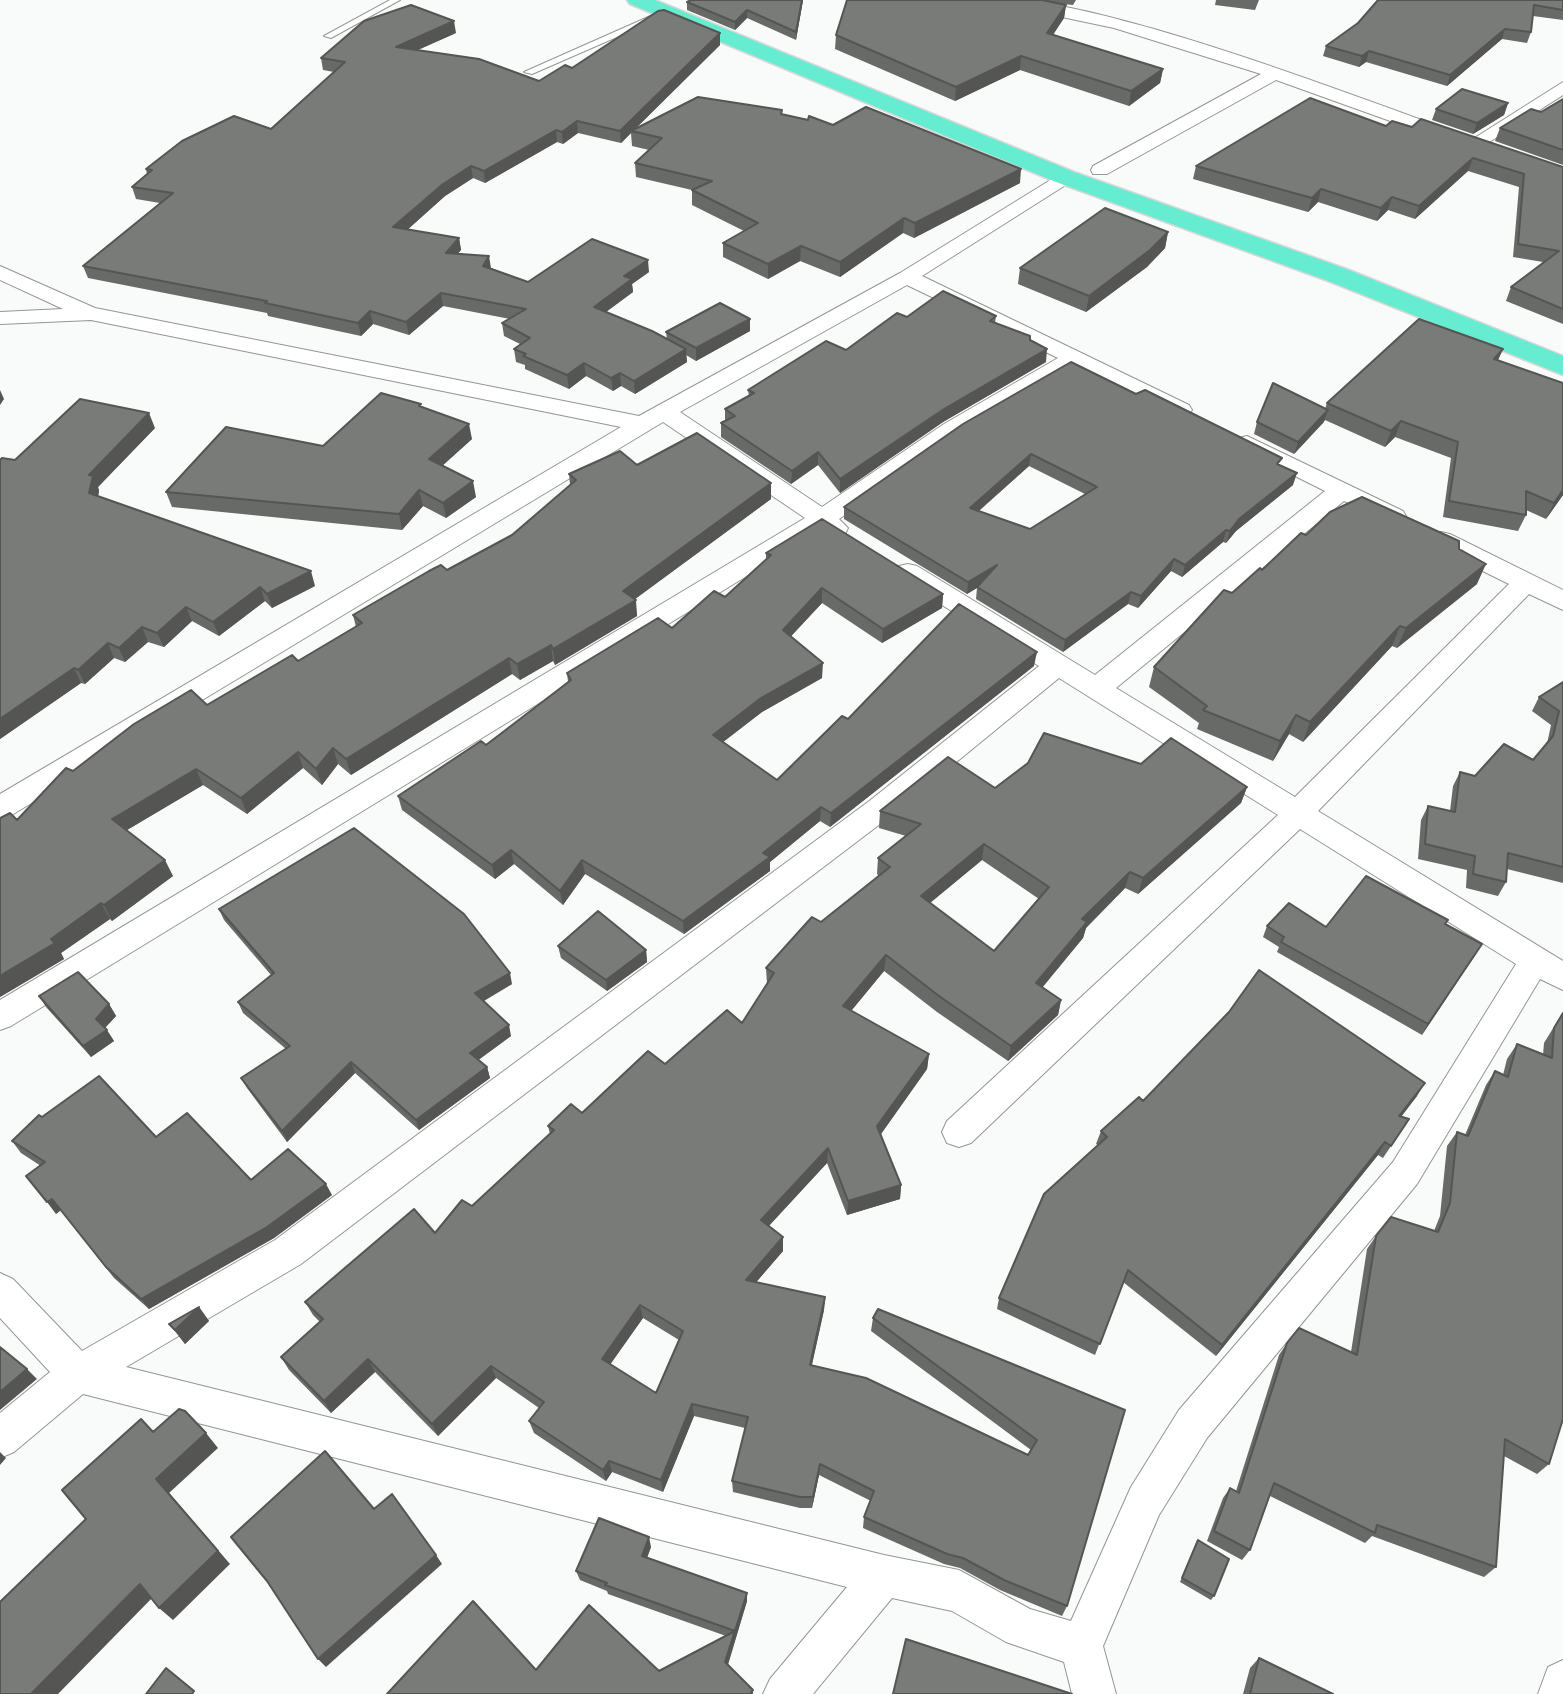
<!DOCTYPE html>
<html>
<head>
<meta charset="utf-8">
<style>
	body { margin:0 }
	canvas { display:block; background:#f8fbf9 }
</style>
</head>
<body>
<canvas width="1563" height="1694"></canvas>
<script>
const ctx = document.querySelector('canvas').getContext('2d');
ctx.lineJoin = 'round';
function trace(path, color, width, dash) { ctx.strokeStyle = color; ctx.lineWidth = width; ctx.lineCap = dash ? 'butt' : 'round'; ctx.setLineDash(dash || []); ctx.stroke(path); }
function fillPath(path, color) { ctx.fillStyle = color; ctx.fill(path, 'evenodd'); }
const service = new Path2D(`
	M390,0h10l-69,38 -7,-2z
	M655,14l4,3 -1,2 -126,55 -8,-2z`);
const minor = new Path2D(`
	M997,0c54,0 106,15 157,29 103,30 204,68 304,104l3,4 -9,5 -6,-1 -170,-61 -169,94h-14l-2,-4 2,-4 168,-92 -147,-46 -109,-23z
	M1563,82v13l-83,53h-12l-3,-4z
	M1065,171l9,6 -2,4 -150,95 267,129 3,5 -3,5h-16l-98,-48 -115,67 -121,85 9,9 -3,6 -9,2 -14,-6 -811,496 -11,4v-30l805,-482 -142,-96 -653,394 -10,3v-25l621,-367 -530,-107 -91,4v-12l63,-3 -63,-29v-14l95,42 544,108 261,-143zM907,285l151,73 -114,66 -122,83 -142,-95z
	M1247,436l156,75 3,5 -3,5 -9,3 -50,-23 -228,187 179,109 214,-213 -77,-38 -3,-6 3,-6 9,-2 9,2 113,56v20l-34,-16 -211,217 245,150v29l-23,-11 -123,205 -210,254 -48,77 -56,131 13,48h-44l-8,-32 -58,-20 -54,-31 -60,-13 -79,96h-50l7,-15 77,-92 -764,-193 -69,58 -14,6v-45l50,-41 -50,-54v-45l13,6 69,72 193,-111 593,-438 171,-136 -140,-88 -4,-6 4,-6 9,-2 9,2 178,109 230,-184 -86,-43 -4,-5 4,-5zM1059,678l219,137 -331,306 -5,11 5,11 12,4 12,-4 329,-314 216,135 -123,198 -214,248 -48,77 -60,134 -41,-12 -71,-39 -75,-15 -758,-188 175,-103 587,-446z
	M1563,1660v34h-25l10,-27z`);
const primary = new Path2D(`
	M627,0h28l419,172 275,98 214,86v19l-232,-93 -275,-100 -426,-178z`);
trace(service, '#939694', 2);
trace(minor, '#939694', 2);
trace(primary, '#d7d8d7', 3);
fillPath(service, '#fff');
fillPath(minor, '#fff');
fillPath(primary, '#66ecd0');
fillPath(new Path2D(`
	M803,0l-7,40 -49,-22 -12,12 -48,-20v-8z
	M847,0h229l-3,5 -10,-1 3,1 -2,13 -11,17 110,34 -3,14 -31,23 -109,-36 -65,31 -120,-52 1,-14z
	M1216,0h43l-4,10 -40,-5z
	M1563,0v20l-30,-4 -2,16 -4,11 -25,-4 -55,47 -81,-24 -7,5 -36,-11 3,-10z
	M456,33l-39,17 122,31 33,-13 148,-35v12l-85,84 147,-15 51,11 187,58 -106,55 -11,-5 -63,44 -40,-16 -32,18 -45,-22v-14l21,-12 -52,-26v-15l-56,-13 -1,-14 14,-13 -17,-4 -1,-13 -10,10 -43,-10 -15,11 -6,-2 -72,41 -12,-5 -28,18 -38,34 52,8 2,12 -3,3 33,15 37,14 121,-10 -17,12 1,8 -27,20 61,27 -1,-7 84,-13v12l-54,30 -10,-6 1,7 -52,32 -14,-8 -8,5 -27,-15 -17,13 -44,-20v-4l-9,-3 -2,-13 6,-5 -16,-8 -2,-13 8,-4 -67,-13 -34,29 -36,-11 -12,12 -93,-20 -1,-3 -179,-35 -5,-12 77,-63 -24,-4 -4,-12 15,-13 -1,-5 125,-40 63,-57 -11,-2 -2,-12z
	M1563,99v66l-68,-24 5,-13 41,-16z
	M1508,103l-4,12 -31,19 -41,-14 4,-11z
	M1386,126l26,1 151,40v157l-57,-23 5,-14 32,-25 -30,-5 6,-70 -51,-16 -53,48 -27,-9 -11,11 -59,-19 -10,10 -115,-33 3,-13z
	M1168,232l-3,16 -18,19 -61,45 -68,-28 2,-16z
	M996,316l-1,7 35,17 16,22 -103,60 -103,71 -22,-28 -27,19 -70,-47v-14l4,-2v-12l24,-13 -1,-6 98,-40 61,-33z
	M1503,349l-5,11 65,135 -17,24 -20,-9v5l-8,16 -75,-14 8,-59 -56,-21 -10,10 -60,-27 -31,34 -40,-20 3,-12 68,-13 2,-6z
	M421,407l51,32 -30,27 34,31 -30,21 -23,-12 -21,24 -230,-23 -6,-15 157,-46z
	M963,424l317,41 13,20 -57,46 -10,12 -3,-1 -41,35 -11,-6 -33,37 -10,-4 -65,48 -87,-53 1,-11 -10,6 -123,-75v-12zM1029,466l56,28 -55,35 -51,-18z
	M155,428l-57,59 1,4 -1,5 217,90 -43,22 -7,-7 -46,35 -27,-15 -28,26 -16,-5 -23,20 -11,-4 -29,26 -4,-1 -81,56v-279h15z
	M637,465l134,34 -136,100 2,17 -82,49 -2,-4 -33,19 -8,-6 -161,101 -13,-11 -16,21 -19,-17 -56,46 -44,-29 -76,45 46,46 -61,45 -2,-2 -49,34 3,6 -64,38v-179l17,2 56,-49 225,-110 58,-34 -3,-12 94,-45 65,-35 58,-50 -1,-11z
	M1306,535l153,14 18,35 -80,64 -5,-2 -89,96 -14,-8 -16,27 -76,-32 2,-6 -50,-36 5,-20 78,-74z
	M766,553l177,41 -1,14 -60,35 -60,-40 -32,34 32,41 -60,34 -39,30 54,38 71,-61 186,-53 -204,161 -10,-6 -50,41v9l-86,63 -99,-60 -22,31 -49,-41 -19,15 -93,-69 -4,-14 88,-51 82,-63 -1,-9 105,-45 53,-31 41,-37z
	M1563,682v201l-56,-14 -1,13 -8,14 -32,-8 1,-18 -49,-11 3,-39 7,-14 22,5 3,-25 7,-14 15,4 58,-16 14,-16 4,-19 -19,-14 7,-14z
	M1141,764l106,23 -6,16 -103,91 -13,-6 -39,40 -3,10 -41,49 19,13 -3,15 -50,46 -71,-49 -53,-41 -33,40 78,43 -2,15 -46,65 20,51 -1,14 -53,16 -20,-52 -58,63 14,25 -27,31 69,15 -1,13 -12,55 216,90 3,-5 -160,-119 2,-13 252,92 -58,196 -5,10 -62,-26 -40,-22 -16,-4 -81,-36 1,-11 7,-16 -52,-26 -7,33h-12l-67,-16 -1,-11 13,-53 -51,-12 -31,76 -51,-20 -6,9 -72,-48 -5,-12 10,-13 -43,-30 -58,58 -63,-64 -44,41 -42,-43 -8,-13 39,-35 -7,-7 -8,-13 130,-69 37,-27 78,-72 -2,-8 34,-13 83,-49 77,-41 25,-39 -1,-16 55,-46 58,-46 -2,-2 1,-16 28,-22 -27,-8 1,-17 115,-23zM982,860l57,39 -45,52 -64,-48zM643,1318l36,22 -23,53 -46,-29z
	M219,909l293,75 -28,17 27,35 -33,24 9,7 3,11 -71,52 -64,-57 -68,69 -40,-54 -6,-10 45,-29 -43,-36 -5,-11 33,-27 -47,-55z
	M1445,924l30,31 -53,80 -145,-83 2,-5 -16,-10 4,-11 59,1z
	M558,946l88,4 1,12 -40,29 -46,-33z
	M39,996l70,8 7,12 -11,12 9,13 -23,16 -45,-50z
	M1563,1012v407l-14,45 -12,10 -33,-18 -8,111 -12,10 -112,-41 -7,7 -95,-47 -20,54 -8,10 -35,-19 16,-43 7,-10 6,3 43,-136 8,-12 64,9 16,-103 9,-13 58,-5 6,-15 7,-70 10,-14 8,3 21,-50 9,-14 8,4 4,-16 10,-15 26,11 1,-12z
	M1417,1096l-16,20 8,3 -26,39 -5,-3 -162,201 -93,-74 -28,73 -98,-46 2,-11 99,-153 -2,-1 5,-13 42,-30z
	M42,1117l114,20 95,43 81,15 -58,43 -125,71 -35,-31 -53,-68 -5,4 -15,-48 -20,-13 -9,-12z
	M199,1307l10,14 -24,23 -16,-20z
	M1198,1540l16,56 -3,4 -31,-18z
	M651,1547l-4,11 100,43 -19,64 25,25v4h-366l149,-24 123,1 67,-35 -118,-42 -1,-3 -27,-11 -4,-9z
	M1259,1658l74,36h-90l7,-26z`), '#686a67');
fillPath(new Path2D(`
	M802,0h1l-7,40v-8z
	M1066,5l-2,13 -19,28 2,-13z
	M747,10v8l-12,12v-8z
	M454,21l2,12 -58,26 -2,-12z
	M1505,29l-3,10 -55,47 3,-11z
	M720,33v12l-88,87 -1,-1v2l-10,10 -1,-12z
	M1369,51l-3,11 -7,5 3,-11z
	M1021,56l-1,14 -65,31 1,-14z
	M1163,69l-3,14 -31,23 2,-15z
	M1508,103l-4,12 -31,19 4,-11z
	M577,121l1,12 -15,11 -1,-12z
	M556,130l1,12 -72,41 -1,-12z
	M1473,158l-5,13 -53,48 4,-13z
	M471,166l2,12 -28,18 -49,44 -3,-13 50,-43z
	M1021,169l-1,14 -106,55 1,-15z
	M1321,189l-3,13 -10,10 4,-14z
	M1392,197l-4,13 -11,11 4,-13z
	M904,218l-1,15 -63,44v-15z
	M1168,232l-3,16 -18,19 -61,45 3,-16z
	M459,238l2,12 -13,15 -2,-12z
	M801,246l-1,15 -32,18v-15z
	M489,256l2,12 -8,-2z
	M648,260l1,12 -17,12 1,8 -38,28 -1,-13 30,-31z
	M441,293l2,13 -34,29 -3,-13z
	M370,311l3,13 -12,12 -3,-13z
	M750,319v12l-54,30v-13z
	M686,349l1,13 -52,32 -1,-13z
	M1047,349l-1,13 -103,60 -103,71v-14l104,-70z
	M1503,349l-7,15 -2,-5z
	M584,363l2,13 -17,13 -2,-14z
	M620,373l1,13 -8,5 -2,-13z
	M0,390l4,9 -4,6z
	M1328,410l-4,12 -30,32 4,-12z
	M149,413l6,15 -57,59 1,4 -3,17 -7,-15v-18z
	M1401,421l-6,16 -10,10 6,-16z
	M469,424l3,15 -40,36 -3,-16z
	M818,452v13l-27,19 1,-13z
	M1031,454l-2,12 -61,54 2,-12z
	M1297,473l-4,12 -57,46 -10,12 4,-12 9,-12z
	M473,481l3,16 -30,21 -3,-15z
	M771,483v16l-144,106 9,-5 1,16 -82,49 -2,-16 70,-58z
	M419,490l4,16 -21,24 -3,-16z
	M1563,490v5l-17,24 8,-16z
	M1226,530l-3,12 -41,35 3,-12z
	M1174,559l-3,12 -33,37 3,-12z
	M1486,564l-9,20 -80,64 9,-20z
	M997,565l-2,12 -28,17 1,-12z
	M311,571l4,15 -43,22 -5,-14z
	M260,587l5,14 -46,35 -6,-14z
	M822,588v15l-39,42v-15z
	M1131,592l-3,12 -65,48 2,-12z
	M943,594l-1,14 -60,35 1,-14z
	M186,607l6,14 -28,26 -7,-14z
	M1400,626l-8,20 -89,96 7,-20z
	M142,627l6,15 -23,20 -6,-14z
	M108,643l6,15 -29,26 -7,-14z
	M551,645l2,16 -33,19 -3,-16z
	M1037,652l-3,14 -204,161 1,-14z
	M509,658l3,16 -161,101 -5,-16z
	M823,663l-1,15 -60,34 -48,37 -1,-14 48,-37z
	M74,668l7,15 -81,56v-20z
	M1296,715l-7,19 -16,27 7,-20z
	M333,748l5,16 -16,21 -6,-16z
	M298,752l5,16 -56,46 -6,-16z
	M196,769l7,16 -76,45 -15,-11z
	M1247,787l-6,16 -103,91 5,-16z
	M821,807l-1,14 -50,41v9l-86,63 -1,-13 80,-68z
	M984,844l-2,16 -63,52 2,-16z
	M511,850l3,14 -19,15 -3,-14z
	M165,860l8,16 -61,45 -8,-16z
	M582,860l3,14 -22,31 -3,-14z
	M1130,872l-5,16 -39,40 -3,10 -50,61 3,-16 46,-64z
	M101,903l9,16 -49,34 3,6 -64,38v-21z
	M1482,944l-7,11 -53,80 6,-11z
	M646,950l1,12 -40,29 -1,-11z
	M886,955l-2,16 -42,51 1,-16z
	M510,973l2,11 -34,20 -3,-11z
	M1061,1000l-3,15 -50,46 3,-15z
	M109,1004l7,12 -13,14 -7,-11z
	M509,1025l2,11 -38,28 -3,-11z
	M107,1030l7,11 -23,16 -8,-11z
	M929,1054l-2,15 -51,72 1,-15z
	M351,1062l4,11 -68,69 -5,-11z
	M487,1067l3,11 -71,52 -3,-10z
	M1425,1083l-8,13 -25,33 7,-13z
	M1385,1142l-7,13 -162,201 6,-11z
	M828,1148l-1,15 -66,71v-14z
	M326,1184l6,11 -58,43 -125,71 -8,-10z
	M901,1185l-1,14 -53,16 1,-14z
	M52,1199l9,11 -5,4 -9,-12z
	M783,1237v14l-36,42 -1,-13z
	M825,1297l-1,13 -15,67 1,-12z
	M640,1305l3,13 -38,54 -3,-13z
	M199,1307l10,14 -24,23 -10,-14z
	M368,1359l7,13 -44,41 -7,-12z
	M491,1366l5,12 -58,58 -6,-12z
	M27,1369l10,10 -37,31v-18z
	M692,1404l2,12 -31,76 -2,-12z
	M206,1433l12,15 -49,45 61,71 -57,56 -14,-12 -3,-129z
	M0,1452l6,6 -6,7z
	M609,1461l3,11 -6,9 -3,-11z
	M820,1464l-1,11 -7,33 1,-11z
	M649,1537l2,10 -7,18 -2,-9z
	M436,1555l6,9 -116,103 -8,-8z
	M140,1584l14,12 -96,98h-27z
	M747,1593v8l-21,69 -1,-8z`), '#555654');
const building = new Path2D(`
	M691,0h111l-6,32 -49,-22 -12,12 -48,-20z
	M847,0h195l24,5 -19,28 116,36 -32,22 -110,-35 -65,31 -120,-52z
	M1378,0h185v10l-29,-5 -3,27 -26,-3 -55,46 -81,-24 -7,5 -36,-10 32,-23z
	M411,5l43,16 -58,26 83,12 60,22 26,-16 7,3 86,-57 6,-1 56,23 -100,98 -43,-10 -15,11 -6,-2 -72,41 -13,-5 -28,18 -50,43 66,11 -13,15 43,3 -6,10 45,16 64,-43 56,21 -24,16 8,3 -38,28 58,24 34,18 -52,32 -14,-8 -9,5 -27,-15 -17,12 -44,-19 3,-2 -12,-5 16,-11 -28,-15 24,-14 -85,-16 -35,29 -36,-11 -12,12 -93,-20 2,-2 -184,-35 90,-73 -41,-6 20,-17 -6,-1 36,-28 52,-25 37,13 74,-67 -24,-4 43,-37z
	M1462,89l46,14 -31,20 -41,-14z
	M698,97l84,13 -1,4 27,6 1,-4 24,9 33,-18 155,62 -106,54 -11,-5 -64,44 -39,-16 -33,18 -45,-21 35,-20 -66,-33 20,-9 -77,-18 27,-25 -31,-7z
	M1310,98l76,28 6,-5 20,6 9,-8 142,48v142l-52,-22 48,-36 -41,-7 6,-70 -51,-16 -54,48 -27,-9 -11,11 -60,-19 -9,9 -116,-32z
	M1563,99v51l-63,-22 31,-19 10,3z
	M1105,208l63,24 -18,18 -61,46 -69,-28z
	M943,291l53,25 -6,5 40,15v4l17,9 -103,60 -104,70 -22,-27 -26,19 -71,-48 14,-7 -10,-7 29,-16 -6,-3 78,-49 20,9 51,-37 10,4z
	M720,303l30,16 -54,29 -30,-16z
	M1419,319l84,30 -9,10 69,24v107l-9,13 -28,-12v24l-77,-14 9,-59 -57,-21 -10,10 -64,-28z
	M1071,362l65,32 9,-4 137,68 -5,6 20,9 -58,46 -9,12 -4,-1 -41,35 -11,-6 -33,37 -10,-4 -66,48 -88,-53 20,-22 -29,17 -124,-75 119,-83zM1031,454l66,33 -67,42 -60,-21z
	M1273,383l55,27 -30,32 -41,-20z
	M381,393l40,11 -2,2 50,18 -40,35 44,22 -30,22 -24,-13 -20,24 -233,-22 60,-65 97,19z
	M80,399l69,14 -60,62 4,1 -4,17 222,78 -44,23 -7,-7 -47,35 -27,-15 -29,26 -15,-6 -23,21 -11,-5 -30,27 -4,-2 -74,51v-259l2,-2 13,2z
	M697,433l74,50 -148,108 13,9 -83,49 -2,-4 -34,19 -8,-6 -163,101 -13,-11 -17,21 -18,-17 -57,46 -45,-29 -77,46 -7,4 53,41 -61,45 -3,-2 -50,36 4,4 -55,33v-158l10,-5 7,7 49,-52 7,3 61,-47 57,-34 16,15 85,-50 6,6 64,-38 -9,-8 76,-44 12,-6 6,5 65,-35 64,-55 -7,-6 51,-23 17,14z
	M1362,497l97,44v8l27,15 -80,64 -6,-2 -90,96 -14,-7 -16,26 -77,-31 4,-4 -53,-39 70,-77 8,3 28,-25 2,2 39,-37 5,2 24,-23z
	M822,519l121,75 -60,35 -61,-41 -39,42 40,33 -62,35 -48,37 64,45 65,-64 6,3 111,-115 78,48 -206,161 -10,-6 -58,46 7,4 -87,64 -101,-61 -22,31 -49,-41 -19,15 -94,-69 83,-55 5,4 85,-65 -4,-7 91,-55 14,10 42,-37 11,6 46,-42 -5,-2z
	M1563,682v185l-55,-14 -2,29 -33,-8 2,-18 -50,-12 3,-38 27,6 5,-40 15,4 29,-32 29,16 20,-24 6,-25 -20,-14z
	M1044,733l97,31 30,-26 76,49 -104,91 -13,-6 -48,47 5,3 -51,61 25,17 -50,46 -72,-50 -53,-41 -43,51 86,48 -52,72 24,59 -53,16 -20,-53 -67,72 22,17 -37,43 79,17 -15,68 56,13 162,77 9,-15 -164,-122 5,-9 247,101 -58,196 -63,-26 -41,-22 -16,-4 -83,-37 10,-26 -54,-27 -7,33h-13l-68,-16 16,-64 -56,-13 -31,76 -52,-19 -6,9 -74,-49 15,-19 -53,-36 -59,58 -64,-65 -44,42 -43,-44 42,-38 -18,-17 109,-93 21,24 27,-33 10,6 82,-76 -6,-4 23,-22 11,9 66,-62 17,13 62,-54 15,13 32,-50 -8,-5 46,-51 9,5 69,-55 -12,-9 43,-34 -41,-13 68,-54 47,31 33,-25zM984,844l65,43 -55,64 -73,-55zM640,1305l43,26 -27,62 -54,-34z
	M354,828l110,86 46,59 -35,20 34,32 -39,28 17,14 -71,53 -65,-58 -69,69 -41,-53 49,-32 -52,-44 36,-29 -55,-64z
	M1366,876l82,44 -3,4 37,20 -54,80 -147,-82 3,-5 -17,-11 22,-23 37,24z
	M598,911l48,39 -40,30 -48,-34z
	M1259,970l166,113 -26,33 10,3 -18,27 -6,-4 -163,203 -94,-75 -28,74 -101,-46 45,-104 63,-57 -6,-6 38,-34 4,4 86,-89z
	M78,972l31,32 -13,15 11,11 -24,16 -44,-50z
	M1563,1013v406l-14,45 -44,-25 -9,128 -119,-42 -2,8 -101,-50 -24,67 -36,-19 16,-43 9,5 48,-150 12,-15 58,27 19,-119 15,-19 47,15 12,-29 7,-71 11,4 27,-65 13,6 9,-33 35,14 2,-30z
	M99,1076l57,61 31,-24 64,67 37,-31 38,35 -59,43 -126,72 -35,-32 -54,-68 -5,3 -21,-26 19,-14 -33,-21 27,-26 3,2z
	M199,1307l-24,23 -6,-6z
	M0,1347l27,22 -27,23z
	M179,1409l6,2 21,22 -50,46 62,72 -59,57 -19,-24 -109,110h-31v-92l86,-83 -24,-29 79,-71 12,13z
	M325,1451l49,58 18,-15 44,61 -118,104 -51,-78 -36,-44z
	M599,1518l50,19 -7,19 105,37 -22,69 28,28 -3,4h-363l86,-93 63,69 53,-65 70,66 76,-40 -130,-46 2,-2 -31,-12z
	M1198,1540l31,19 -15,37 -32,-18z
	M906,1639l166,55h-179z
	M1259,1658l74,36h-83z
	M166,1668l28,23 -2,3h-46z`);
fillPath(building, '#797b78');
trace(building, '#555654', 2);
</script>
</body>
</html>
